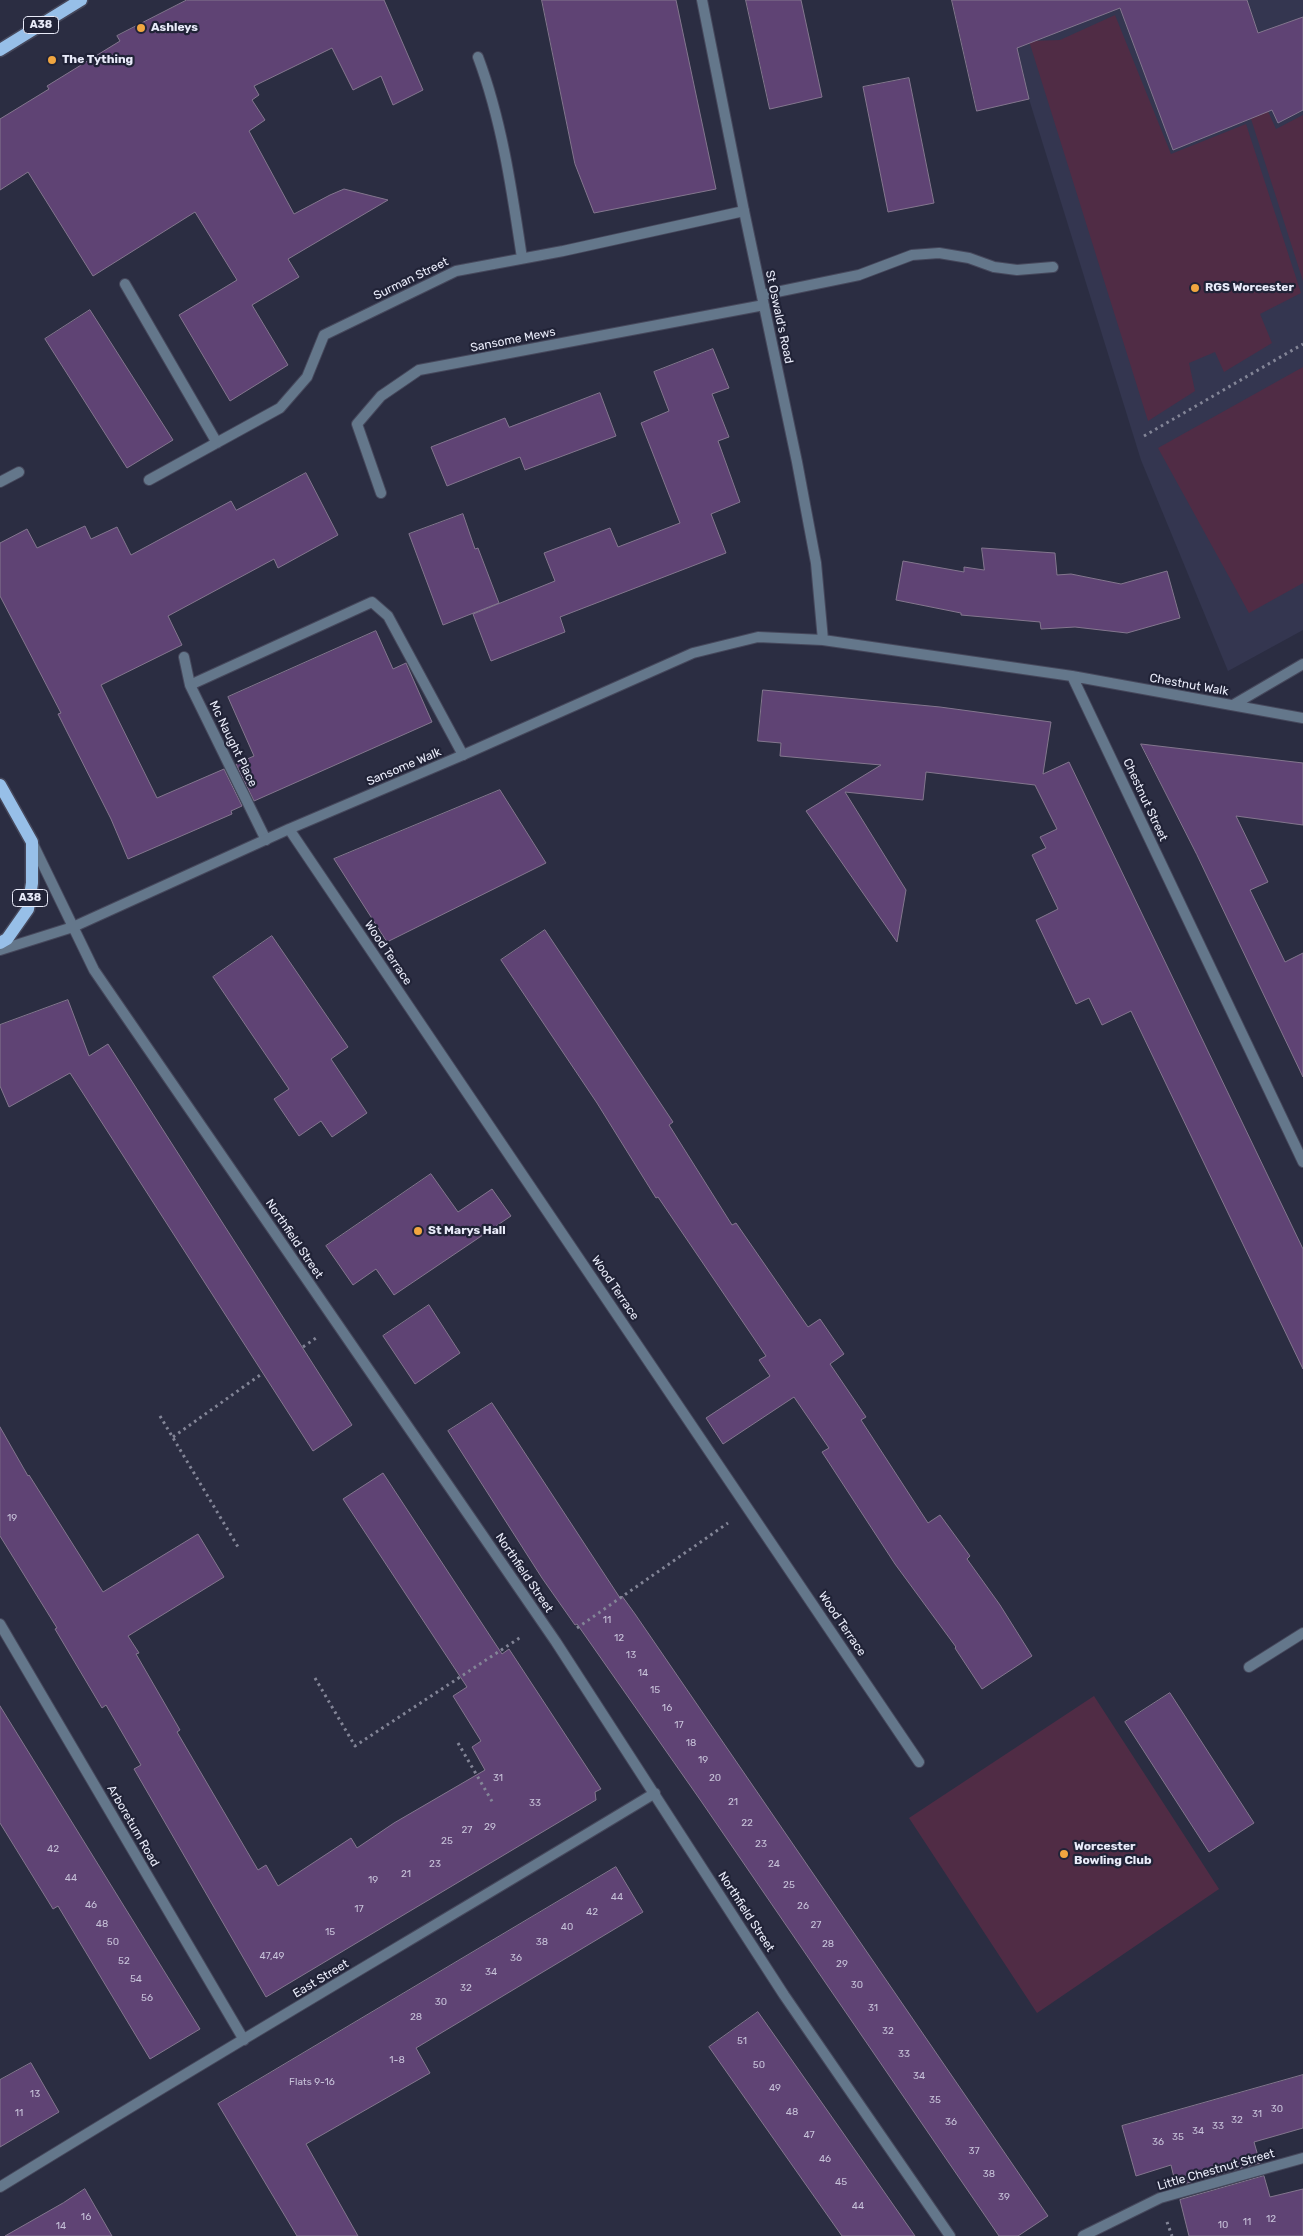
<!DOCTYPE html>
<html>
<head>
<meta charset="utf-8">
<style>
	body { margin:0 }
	canvas { display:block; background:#2b2d42 }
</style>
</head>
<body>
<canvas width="1303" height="2236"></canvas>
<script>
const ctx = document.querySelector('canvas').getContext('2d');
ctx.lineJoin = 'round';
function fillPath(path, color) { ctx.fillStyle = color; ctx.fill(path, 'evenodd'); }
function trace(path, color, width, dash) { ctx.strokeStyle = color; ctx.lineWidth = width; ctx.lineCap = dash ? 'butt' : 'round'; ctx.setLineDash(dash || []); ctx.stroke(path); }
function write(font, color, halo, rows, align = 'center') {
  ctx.font = font + ' Rubik,sans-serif'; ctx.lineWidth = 4.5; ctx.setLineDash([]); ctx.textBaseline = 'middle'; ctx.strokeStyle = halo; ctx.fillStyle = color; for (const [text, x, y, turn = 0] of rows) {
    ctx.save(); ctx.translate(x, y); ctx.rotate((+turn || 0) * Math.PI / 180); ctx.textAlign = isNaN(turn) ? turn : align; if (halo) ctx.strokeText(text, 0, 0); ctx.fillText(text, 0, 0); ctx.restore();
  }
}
fillPath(new Path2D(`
	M1007,0h296v630l-75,41 -87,-211 -112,-361z`), '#343650');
fillPath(new Path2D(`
	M1115,15l56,139 75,-30 55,169 -41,21 12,29 -48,29 -9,-20 -26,11 6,28 -47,30 -119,-380 31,-1z
	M1257,87l19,42 27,-14v166l-60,-187z
	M1303,367v216l-54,30 -91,-165z
	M1094,1696l125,193 -182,124 -128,-195z`), '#502c45');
const building = new Path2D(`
	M187,0h197l39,90 -30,15 -12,-29 -28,14 -21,-42 -78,38 5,9 -7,5 13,20 -16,11 45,83 36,-19 14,-6 44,11 -100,59 11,18 -47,28 36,60 -58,36 -51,-86 58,-35 -42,-68 -102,64 -65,-104 -28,18v-71l49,-30 -2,-3 73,-45 -3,-5z
	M542,0h134l40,189 -122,24 -19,-49z
	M746,0h55l21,97 -52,12z
	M952,0h295l11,33 45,-16v93l-25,13 -6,-13 -99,40 -53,-142 -103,40 12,51 -52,12z
	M909,78l25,125 -46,9 -25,-125z
	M90,310l83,130 -46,28 -82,-129z
	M713,349l16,39 -17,6 17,43 -11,4 22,61 -29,12 15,39 -166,64 5,15 -74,29 -18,-47 82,-33 -11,-28 66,-25 8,19 62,-24 -39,-100 28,-12 -15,-39z
	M600,393l16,43 -91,34 -5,-13 -73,29 -16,-39 74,-29 4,9z
	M306,473l32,62 -60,33 -4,-9 -106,57 14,29 -81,40 56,113 67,-29 18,37 -11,5 1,3 -104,45 -17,-40 -53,-105 3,-1 -61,-117v-53l27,-14 10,19 48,-22 6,13 26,-12 14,28 100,-54 5,9z
	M463,514l12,35 3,-1 21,55 -56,22 -34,-91z
	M982,548l73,5 2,22 14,-1 50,10 46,-13 13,47 -53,15 -52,-6 -34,2 -1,-7 -79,-7v-2l-65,-13 7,-39 61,11v-5l20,3z
	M376,631l17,38 13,-6 26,59 -178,79 -18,-37 18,-8 -26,-59z
	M763,690l177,17 111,15 -8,52 26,-12 234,487v120l-172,-358 -29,14 -13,-27 -13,6 -40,-84 22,-11 -26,-54 14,-7 -6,-11 17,-8 -22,-44 -109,-13 -3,28 -78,-8 61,98 -9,52 -91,-131 75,-46 -101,-9 1,-13 -23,-2z
	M1141,744l162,19v62l-67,-9 32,66 -18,8 35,72 18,-9v124l-106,-222z
	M500,790l46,73 -159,79 -53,-83z
	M545,930l128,192 -4,3 63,100 4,-2 72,104 12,-8 24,35 -14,10 36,53 -5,3 67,103 12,-8 30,41 -3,3 33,46 32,51 -50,33 -27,-41 1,-1 -61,-83 -73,-112 7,-4 -35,-51 -71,47 -17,-26 64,-42 -11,-16 7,-4 -108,-159 -2,1 -59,-95 -96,-143z
	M272,936l76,111 -17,12 36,54 -35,24 -11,-16 -22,15 -25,-37 15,-10 -76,-112z
	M68,1000l21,56 19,-12 244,381 -39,26 -243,-378 -61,34 -9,-21v-61z
	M431,1174l27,38 34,-23 19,27 -117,79 -18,-26 -23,16 -27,-39z
	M429,1305l31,48 -45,31 -32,-48z
	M492,1403l128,195 2,-2 13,18 413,602 -30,20h-19l-298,-435 -124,-177 -2,1 -33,-47 -94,-147z
	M0,1427l28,49 1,-1 74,117 95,-58 26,43 -96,59 11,17 -3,1 44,76 -3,2 81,138 8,-5 12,21 73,-48 6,10 37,-25 91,-53 -13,-23 9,-6 -28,-45 14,-9 -124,-188 40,-26 119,181 7,-5 92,140 -6,3 1,8 -330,197 -132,-228 7,-4 -35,-60 -4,3 -47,-79 2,-1 -57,-92z
	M1170,1693l84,130 -45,29 -84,-130z
	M0,1706l200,323 -50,30 -92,-153 -5,3 -53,-86z
	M616,1867l27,45 -227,136 14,25 -124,71 52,92h-61l-79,-132z
	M758,2012l83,118 74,106h-73l-133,-189z
	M31,2063l28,49 -59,35v-67z
	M1303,2075v53l-49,14 6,21 -84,23 -5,-21 -35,11 -14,-50z
	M1264,2176l6,21 33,-8v47h-114l-9,-36z
	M85,2189l27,47h-107l58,-33z`);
fillPath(building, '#5f4374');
trace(building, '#83768e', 1);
const service = new Path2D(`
	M478,57c24,64 34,134 44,201
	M125,284l92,159
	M762,295l97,-20 53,-20 27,-2 30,5 25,9 23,3 36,-3
	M149,480l131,-72 27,-31 17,-42 132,-64 107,-20 181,-40
	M0,482l19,-10
	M184,657l6,28 76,155
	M190,685l182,-83 16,14 75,139
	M1249,1667l54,-34`);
const minor = new Path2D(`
	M702,0l42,211 53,251 19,101 7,77
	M381,493l-24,-69 24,-28 38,-26 345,-65
	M1072,676l231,486
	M1233,705l70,-41
	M289,829l630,933
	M32,842l62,128 462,672 228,353 166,241
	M0,950l73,-23 216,-98 174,-74 230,-102 65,-16 65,3 249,36 231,42
	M0,1624l244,416
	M0,2187c217,-134 437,-262 655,-394
	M1083,2236l77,-38 143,-40`);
const primary = new Path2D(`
	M0,50l81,-50
	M0,785l32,57v41l-4,26 -21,30 -7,4`);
trace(service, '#46485c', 12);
trace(minor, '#46485c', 12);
trace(primary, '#46485c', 15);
trace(new Path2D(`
	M1144,436l159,-92
	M303,1347l13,-9
	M160,1416l78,131
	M173,1437l90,-64
	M577,1628l151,-105
	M315,1678l40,68 166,-109
	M458,1743l35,60
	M1167,2222l5,14`), '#838597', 3, [2.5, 4]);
trace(service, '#64778b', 10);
trace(minor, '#64778b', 10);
trace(primary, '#97bfe8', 12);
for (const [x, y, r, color] of [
	[141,28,5,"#f1a640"],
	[52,60,5,"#f1a640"],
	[1195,288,5,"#f1a640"],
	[418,1231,5,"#f1a640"],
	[1064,1854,5,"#f1a640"]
]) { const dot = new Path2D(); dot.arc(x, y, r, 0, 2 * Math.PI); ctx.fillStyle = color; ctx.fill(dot); trace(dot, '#212337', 2); }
write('10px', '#c6c1d8', null, [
	["19",12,1518],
	["11",607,1620],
	["12",619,1638],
	["13",631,1655],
	["14",643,1673],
	["15",655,1690],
	["16",667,1708],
	["17",679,1725],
	["18",691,1743],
	["19",703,1760],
	["31",498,1778],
	["20",715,1778],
	["21",733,1802],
	["33",535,1803],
	["22",747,1823],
	["29",490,1827],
	["27",467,1830],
	["25",447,1841],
	["23",761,1844],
	["42",53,1849],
	["23",435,1864],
	["24",774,1864],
	["21",406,1874],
	["44",71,1878],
	["19",373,1880],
	["25",789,1885],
	["44",617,1897],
	["46",91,1905],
	["26",803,1906],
	["17",359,1909],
	["42",592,1912],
	["48",102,1924],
	["27",816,1925],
	["40",567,1927],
	["15",330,1932],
	["50",113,1942],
	["38",542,1942],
	["28",828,1944],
	["47,49",272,1956],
	["36",516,1958],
	["52",124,1961],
	["29",842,1964],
	["34",491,1972],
	["54",136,1979],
	["30",857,1985],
	["32",466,1988],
	["56",147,1998],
	["30",441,2002],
	["31",873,2008],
	["28",416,2017],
	["32",888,2031],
	["51",742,2041],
	["33",904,2054],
	["1-8",397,2060],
	["50",759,2065],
	["34",919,2076],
	["Flats 9-16",312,2082],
	["49",775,2088],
	["13",35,2094],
	["35",935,2100],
	["30",1277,2109],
	["48",792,2112],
	["11",19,2113],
	["31",1257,2114],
	["32",1237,2120],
	["36",951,2122],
	["33",1218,2126],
	["34",1198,2131],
	["47",809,2135],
	["35",1178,2137],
	["36",1158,2142],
	["37",974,2151],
	["46",825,2159],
	["38",989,2174],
	["45",841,2182],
	["39",1004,2197],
	["44",858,2206],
	["16",86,2217],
	["12",1271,2219],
	["11",1247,2222],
	["10",1223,2225],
	["14",61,2226]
]);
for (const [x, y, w] of [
	[41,25,35],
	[30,898,35]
]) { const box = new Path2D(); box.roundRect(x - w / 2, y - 8.5, w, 17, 4); ctx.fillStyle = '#212337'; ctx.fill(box); trace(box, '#e9ebf9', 1); }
write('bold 11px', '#e9ebf9', null, [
	["A38",41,25],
	["A38",30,898]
]);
write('bold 12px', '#e9ebf9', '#212337', [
	["Ashleys",151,28],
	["The Tything",62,60],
	["RGS Worcester",1205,288],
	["St Marys Hall",428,1231],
	["Worcester",1074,1847],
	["Bowling Club",1074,1861]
], 'left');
write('12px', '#e9ebf9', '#212337', [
	["Surman Street",411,279,-26],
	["St Oswald's Road",779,317,78],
	["Sansome Mews",513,340,-11],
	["Chestnut Walk",1189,685,10],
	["Mc Naught Place",233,744,64],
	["Sansome Walk",404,767,-23],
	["Chestnut Street",1145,800,65],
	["Wood Terrace",388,953,56],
	["Northfield Street",294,1239,56],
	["Wood Terrace",615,1288,56],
	["Northfield Street",524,1573,56],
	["Wood Terrace",842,1624,56],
	["Arboretum Road",133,1826,60],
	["Northfield Street",746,1912,57],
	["East Street",321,1979,-31],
	["Little Chestnut Street",1216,2170,-16]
]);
</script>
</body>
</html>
